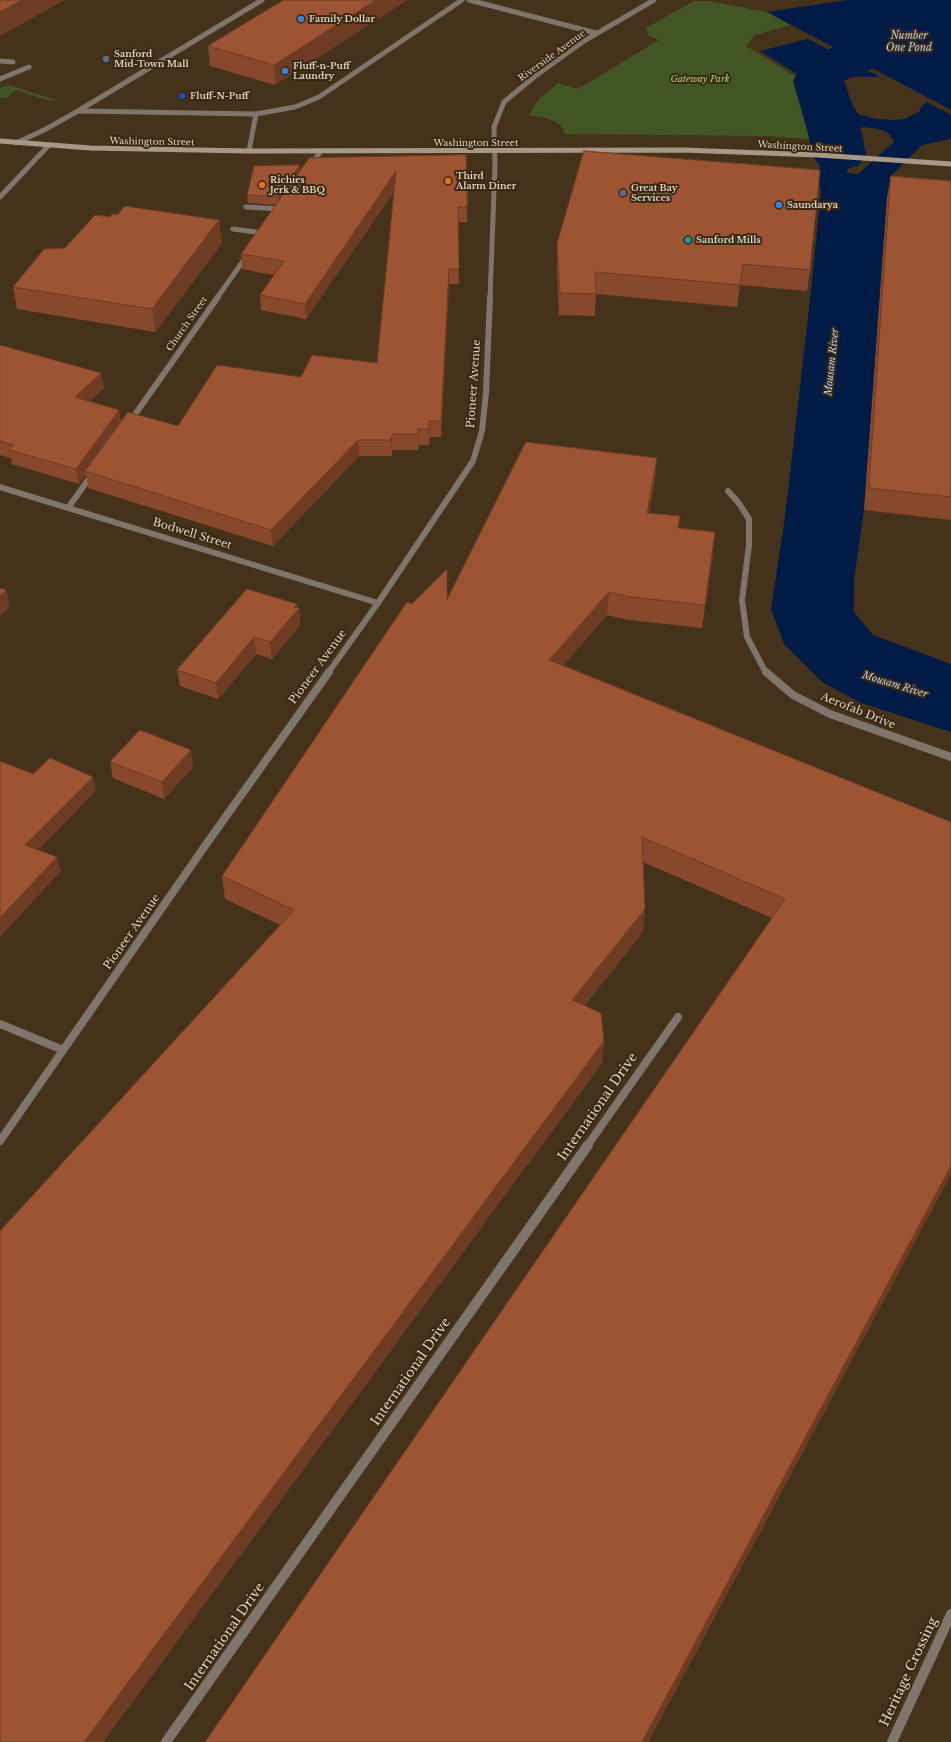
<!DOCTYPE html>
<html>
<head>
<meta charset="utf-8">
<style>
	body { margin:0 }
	canvas { display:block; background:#44321b }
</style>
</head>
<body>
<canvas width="951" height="1742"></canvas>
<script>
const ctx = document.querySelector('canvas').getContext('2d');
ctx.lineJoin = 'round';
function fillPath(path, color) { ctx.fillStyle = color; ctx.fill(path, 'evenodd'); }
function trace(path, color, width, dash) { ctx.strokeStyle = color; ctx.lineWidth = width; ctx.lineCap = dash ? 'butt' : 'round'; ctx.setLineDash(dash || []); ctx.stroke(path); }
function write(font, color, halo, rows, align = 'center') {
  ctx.font = font + ' "Libre Baskerville",serif'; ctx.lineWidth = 4; ctx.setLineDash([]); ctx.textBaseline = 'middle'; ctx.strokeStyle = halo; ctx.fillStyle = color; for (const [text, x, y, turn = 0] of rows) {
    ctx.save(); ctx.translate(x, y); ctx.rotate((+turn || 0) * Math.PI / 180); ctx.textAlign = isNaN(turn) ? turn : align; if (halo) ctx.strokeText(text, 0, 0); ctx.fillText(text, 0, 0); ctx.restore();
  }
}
fillPath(new Path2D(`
	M694,1h14l59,11 23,13 -35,10 -9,11 66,41 7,33 1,20 -56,-4 -199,-2c-4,-15 -22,-17 -36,-19l10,-16 19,-16 20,6 81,-49 -10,-4 -3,-8z
	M7,85l5,1 50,16 -15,-2 -31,-10 -10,8h-6v-9z`), '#415623');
fillPath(new Path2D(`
	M847,0h104v110l-184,-98z
	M808,39l72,38c-13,0 -31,-2 -42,5l-1,4 11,11 10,17 19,5 18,1 9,-1 15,-7 3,-6 5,-4 24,13v24l-29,6 -32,32 -26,333 -10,70v32l19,23 78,29v68l-90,-29 -39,-21 -38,-38 -13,-35 14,-92 26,-226 10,-99 -3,-19 10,-33 -12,-54 -56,-35zM863,127c14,2 25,1 31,15l-36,32 -11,-1 4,-41z`), '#001b45');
fillPath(new Path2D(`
	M951,23v30l-85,17 -22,11 18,52 4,22 -8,11 -19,5 -19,-5 -8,-11 -4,-22 -15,-52 10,-19 30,-15z`), '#001b45');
trace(new Path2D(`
	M469,0l127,33
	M0,61l13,1
	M0,79l29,-12
	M78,111l178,3 39,-7 24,-10 143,-97
	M16,143l30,-14 32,-18 184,-111
	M249,151l7,-37
	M246,207l34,2
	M233,229l30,4`), '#7f756a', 5);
trace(new Path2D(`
	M310,166l11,-15
	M0,197l48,-51
	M217,298l31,-44
	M490,298l5,-133 -1,-38 10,-25 30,-25 50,-36 70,-41`), '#7f756a', 5);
trace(new Path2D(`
	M129,423l89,-126
	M0,487l378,116
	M728,491l10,11 11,17v26l-7,55 5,37 19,36
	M68,508l25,-35
	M328,673l50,-70 95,-142 9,-30 4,-38 4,-96`), '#7f756a', 6);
trace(new Path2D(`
	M766,672l27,23 37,19 121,43
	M0,1024l63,26
	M0,1141l207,-298 122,-171
	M587,1146l91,-129`), '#7f756a', 8);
trace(new Path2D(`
	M166,1742l422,-597
	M892,1742l59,-128`), '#7f756a', 10);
trace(new Path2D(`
	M0,141l90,7 159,3 434,-1 135,5 133,9`), '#a89887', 5);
fillPath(new Path2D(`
	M284,0l-9,85 -65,-19 -2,-20z
	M300,165v6l168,20v15h-1v16h-9l1,62h-10l-8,153h-11l-1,8h-10l-1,5h-26v6h-33l-86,90 -185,-58 -2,-13 -7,9 -67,-20 -1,-6 -11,-3v-110l101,28 3,15 -15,13 30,9 2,12 57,4 123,-49 76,-14 18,-173 -89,129 -45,-9 -1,-15 14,-20 -32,-6 -1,-15 35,-49 -28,-2 -1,-8z
	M891,176l60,5v339l-87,-10 23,-313z
	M117,215l102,5 3,23 -67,89 -138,-23 -4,-22 97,-70z
	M557,244l253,26 -3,21 -67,-6 -3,22 -141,-13 -1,22 -36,-1 -2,-49z
	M655,481l-6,32 31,3 -2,12 35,26 -11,74 -73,-8 -22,-5 -44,50 388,157v352l-303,568h-443l567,-824 -129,-56 2,47 -2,23 -58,73 19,36 -2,22 -499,679h-103l280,-817 -55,-26 -3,-23 190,-272 36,-6z
	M297,608h2l1,17 -28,34 -16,-5 -38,45 -38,-13 -3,-16z
	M110,762l83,5 -29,32 -51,-21z`), '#87482b');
fillPath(new Path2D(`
	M22,0h43l-65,36v-24z
	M376,0h32l-133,85 -1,-20z
	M300,165v8l-22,32 -1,-8z
	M396,171l1,15 -91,133 -1,-15z
	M219,220l3,23 -67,89 -3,-23z
	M449,269v15l-8,153v-16z
	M101,373l3,15 -26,24 -3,-15z
	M119,410l2,15 -36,46 1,4 -7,9 -3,-15z
	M429,421l1,16 -1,8z
	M418,429l1,16 -1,5z
	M392,434v22l-1,-16z
	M358,440l1,16 -86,90 -2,-16z
	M657,458l-2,23 -10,54 2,-22z
	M715,532l-2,22 -11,74 3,-23z
	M6,590l4,17 -10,9v-20z
	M609,592l-2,23 -59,68 1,-23z
	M297,604v6l2,-2 1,17 -28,34 -2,-17 24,-35z
	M254,637l2,17 -38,45 -2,-16z
	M191,750l2,17 -29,32 -2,-17z
	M93,777l3,14 -67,68 -4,-14z
	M57,857l4,14 -61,66v-19z
	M645,909l-2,23 -72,90 1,-22z
	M604,1041l-2,22 -499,679h-19z
	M951,1166v8l-303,568h-6z`), '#6e3b23');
const building = new Path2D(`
	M0,0h22l-22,12z
	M284,0h92l-102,65 -66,-19z
	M584,151l236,19 -10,100 -67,-6 -3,21 -145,-13 1,22 -36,-1 -3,-49z
	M466,155l2,36h-1v16h-9l1,62h-10l-8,152h-12v8h-11v5h-26l-1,6h-33l-87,90 -186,-59 43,-59 50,14 39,-61 84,12 11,-22 65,8 19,-192 -91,133 -45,-9 24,-34 -43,-7 68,-96z
	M300,165l-23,32 -30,-2 7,-29z
	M891,176l60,5v316l-82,-9z
	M125,206l94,14 -67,89 -139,-22 31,-38 21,-1 30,-33 15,2 2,-3 5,1z
	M0,345l101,28 -26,24 44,13 -43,59 -67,-19 5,-5 -14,-4z
	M526,442l131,16 -10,55 33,3 -2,12 37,4 -10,73 -74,-8 -22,-5 -60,68 402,162v344l-309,576h-437l580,-843 -143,-62 3,72 -73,91 29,13 3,28 -520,701h-84v-511l294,-321 -72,-34 185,-274 5,2 35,-35v30z
	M0,588l6,2 -6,6z
	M247,589l50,15 -3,3 5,1 -29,34 -16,-5 -38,46 -39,-13z
	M140,730l51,20 -29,32 -52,-20z
	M50,758l43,19 -68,68 32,12 -57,61v-157l33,13z`);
fillPath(building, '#9d5432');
trace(building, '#6e3b23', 1);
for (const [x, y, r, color] of [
	[301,19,4,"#3f7fe0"],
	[106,59,4,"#5c6f8a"],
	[285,71,4,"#3f7fe0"],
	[182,96,4,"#1a4fb4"],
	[448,181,4,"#e8710a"],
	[262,185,4,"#e8710a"],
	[623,193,4,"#5c6f8a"],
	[779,205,4,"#3f7fe0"],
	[688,240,4,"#0f9aa8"]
]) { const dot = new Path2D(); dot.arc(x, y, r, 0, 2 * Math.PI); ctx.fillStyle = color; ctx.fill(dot); trace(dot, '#3a2811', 1.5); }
write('bold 9px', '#dfd4c6', '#3a2811', [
	["Family Dollar",309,19],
	["Sanford",114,54],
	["Mid-Town Mall",114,64],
	["Fluff-n-Puff",293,66],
	["Laundry",293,76],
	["Fluff-N-Puff",190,96],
	["Third",456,176],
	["Alarm Diner",456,186],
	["Richies",270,180],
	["Jerk & BBQ",270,190],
	["Great Bay",631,188],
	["Services",631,198],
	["Saundarya",787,205],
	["Sanford Mills",696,240]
], 'left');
write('9px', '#dfd4c6', '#3a2811', [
	["Riverside Avenue",552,56,-36],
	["Washington Street",152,142,1],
	["Washington Street",476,143],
	["Washington Street",800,147,3],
	["Church Street",187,324,-55]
]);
write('italic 9px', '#add873', '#3a2811', [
	["Gateway Park",700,79]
]);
write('italic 10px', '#bad2f5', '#3a2811', [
	["Number",909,36],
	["One Pond",909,48],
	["Mousam River",832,362,-84],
	["Mousam River",895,685,17]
]);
write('11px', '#dfd4c6', '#3a2811', [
	["Pioneer Avenue",474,384,-86],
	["Bodwell Street",192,534,17],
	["Pioneer Avenue",318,667,-54],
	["Aerofab Drive",858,711,22],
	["Pioneer Avenue",132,932,-55]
]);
write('13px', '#dfd4c6', '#3a2811', [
	["International Drive",598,1107,-55],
	["International Drive",411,1372,-55],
	["International Drive",225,1637,-55],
	["Heritage Crossing",909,1672,-65]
]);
</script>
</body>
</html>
